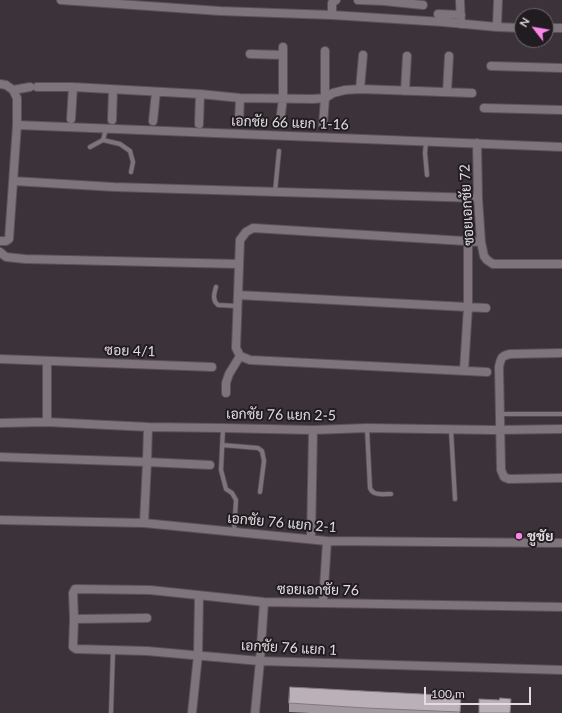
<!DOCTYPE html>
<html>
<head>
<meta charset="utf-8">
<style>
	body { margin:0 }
	#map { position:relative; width:562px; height:713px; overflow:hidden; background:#3c333a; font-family:Lato,sans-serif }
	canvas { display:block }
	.north { position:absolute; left:514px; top:8px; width:40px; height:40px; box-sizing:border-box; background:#211c20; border:1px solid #6e696d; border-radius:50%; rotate:301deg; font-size:11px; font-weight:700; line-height:16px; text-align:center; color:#e2dce1 }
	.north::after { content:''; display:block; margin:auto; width:14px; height:18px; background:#fa87e8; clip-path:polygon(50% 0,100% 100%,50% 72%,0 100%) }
	.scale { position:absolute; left:424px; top:687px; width:107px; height:18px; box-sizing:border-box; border:2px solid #e2dce1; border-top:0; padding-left:5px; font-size:12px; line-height:14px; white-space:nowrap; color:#e2dce1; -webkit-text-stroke:3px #211c20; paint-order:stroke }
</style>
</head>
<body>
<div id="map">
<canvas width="562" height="713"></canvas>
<div class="north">N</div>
<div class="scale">100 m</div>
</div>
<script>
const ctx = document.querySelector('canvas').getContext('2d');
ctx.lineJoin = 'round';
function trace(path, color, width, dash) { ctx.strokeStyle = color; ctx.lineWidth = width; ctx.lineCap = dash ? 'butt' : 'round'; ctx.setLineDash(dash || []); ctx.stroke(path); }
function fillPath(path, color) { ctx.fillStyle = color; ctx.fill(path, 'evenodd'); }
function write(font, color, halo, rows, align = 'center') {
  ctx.font = font + ' Lato,Sarabun,sans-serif'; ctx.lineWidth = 4; ctx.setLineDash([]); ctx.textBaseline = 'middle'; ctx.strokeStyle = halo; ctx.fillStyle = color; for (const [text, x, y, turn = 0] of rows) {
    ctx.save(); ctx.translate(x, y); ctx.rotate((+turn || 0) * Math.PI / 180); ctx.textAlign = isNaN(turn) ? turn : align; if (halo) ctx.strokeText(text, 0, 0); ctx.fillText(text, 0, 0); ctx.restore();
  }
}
const lane = new Path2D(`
	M103,140l17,4 10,7 3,11 -2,10
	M426,141l-1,12 2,22
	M90,147l13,-7 3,-11
	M275,192l4,-41
	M216,287c-2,7 -4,13 2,18l19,1
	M500,414h62
	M223,428l-2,42 5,19 6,4 4,7 -2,32
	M367,428l3,60c3,8 13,6 21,6
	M451,430l4,69
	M222,445l36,3 4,3 2,10 -4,31
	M111,713l2,-63`);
const street = new Path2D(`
	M61,0l159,11 112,4 111,7 54,5 25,1
	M358,0l26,1 39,4
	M460,1l1,23
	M438,14l23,1
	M332,15v-12l4,-3
	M497,27l1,-27
	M546,28h16
	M250,54l33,1
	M491,66l71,2
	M0,84l6,1 7,5 4,8v27l-8,114 -3,2h-6
	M37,87h36l127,7 40,4 73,1 12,-1 8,-5 12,-3 15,-1 112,4
	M360,89l3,-34
	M13,90l17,-3
	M405,91l2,-35
	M447,92l2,-36
	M484,108l78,2
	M71,119l2,-32
	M112,120l1,-30
	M153,121l3,-29
	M239,122l1,-24
	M280,122l3,-24v-51
	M199,124l1,-30
	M17,125l545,22
	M323,125l2,-27v-47
	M477,143l1,55 3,44 3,14 3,4 6,4h69
	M13,181l101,6 364,11
	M481,242l-228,-14 -7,4 -6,8 -4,108 4,8 10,4 237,12
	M0,252l6,5 19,2 214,5
	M238,295l248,13
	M562,353l-52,1c-9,2 -9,4 -11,13l2,103 3,7 5,2 53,-1
	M0,359l212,8
	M464,371l4,-64v-66
	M226,393v-10l3,-9 11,-18
	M47,422v-61
	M0,423l47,-1 101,5 75,1 90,2 54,-2 127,2 68,-1
	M0,457l147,5 63,3
	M0,520l144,3 183,18 235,2
	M144,523l3,-61 1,-35
	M311,539l2,-109
	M323,603l4,-62
	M562,607l-298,-5 -114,-12 -74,-1h-1l-2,4 1,26 -1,28 3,2 71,2 113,10 302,9
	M74,619l73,-1
	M192,713l6,-58 1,-59
	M255,713l5,-52 4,-59`);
trace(lane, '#585157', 5.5);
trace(street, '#585157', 10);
trace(lane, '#7f747c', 4);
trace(street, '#7f747c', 8);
fillPath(new Path2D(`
	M363,691l98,5 -1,17h-150l-21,-1v-9z`), '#a1979e');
const building = new Path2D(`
	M290,687l74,4h-1l98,5 -1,16 -94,-4 -77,-5z
	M500,698l11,1 -1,14h-31v-14l20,1z`);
fillPath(building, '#bbb0b8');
trace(building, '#837b81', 1);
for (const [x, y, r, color] of [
	[519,536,4,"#fa87e8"]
]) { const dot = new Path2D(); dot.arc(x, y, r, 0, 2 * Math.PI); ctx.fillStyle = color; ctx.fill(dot); trace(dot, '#211c20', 1.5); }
write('14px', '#e2dce1', '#211c20', [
	["เอกชัย 66 แยก 1-16",290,123,2],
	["ซอยเอกชัย 72",467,205,-93],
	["ซอย 4/1",130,351,2],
	["เอกชัย 76 แยก 2-5",281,415,1],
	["เอกชัย 76 แยก 2-1",282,523,5],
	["ซอยเอกชัย 76",318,590,1],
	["เอกชัย 76 แยก 1",289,648,3]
]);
write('bold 14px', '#e2dce1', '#211c20', [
	["ชูชัย",527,536]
], 'left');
</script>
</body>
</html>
